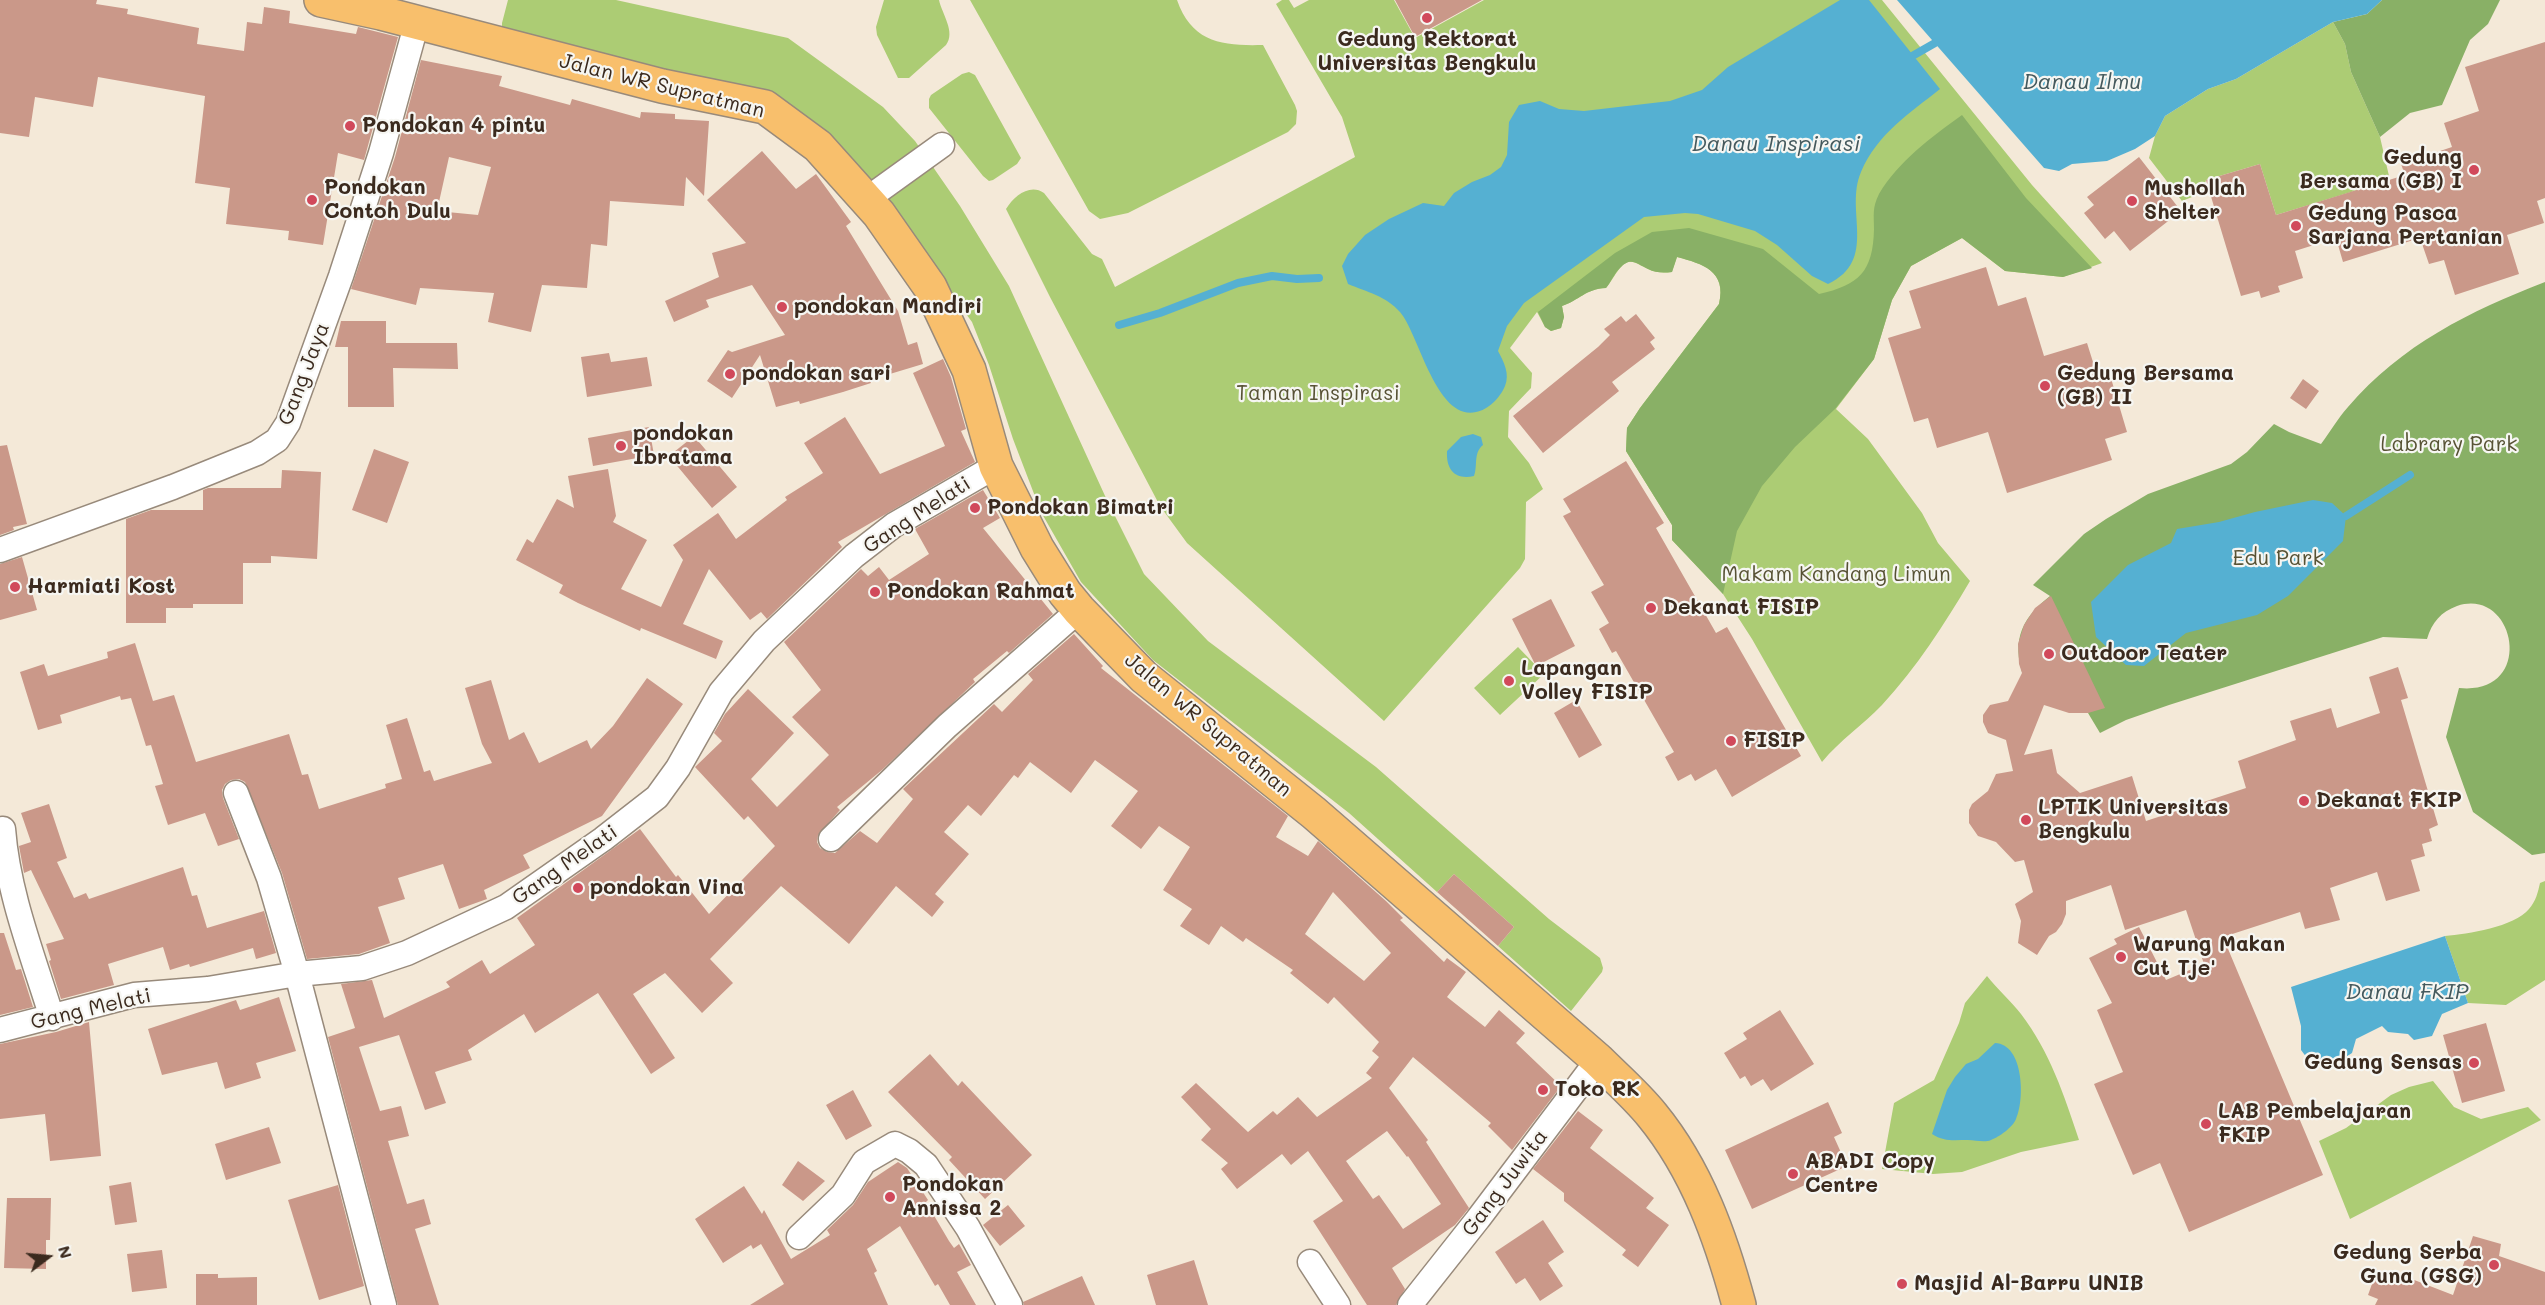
<!DOCTYPE html>
<html>
<head>
<meta charset="utf-8">
<style>
	body { margin:0 }
	#map { position:relative; width:2545px; height:1305px; overflow:hidden; background:#f4e9d8; font-family:Mali,sans-serif }
	canvas { display:block }
	.north { position:absolute; left:18px; top:1227px; width:60px; height:60px; -webkit-text-stroke:4px #f6f6f2; paint-order:stroke; rotate:74deg; font-size:16px; font-weight:700; line-height:24px; text-align:center; color:#3b2a1e }
	.north::after { content:''; display:block; margin:auto; width:21px; height:27px; background:#3b2a1e; clip-path:polygon(50% 0,100% 100%,50% 72%,0 100%) }
</style>
</head>
<body>
<div id="map">
<canvas width="2545" height="1305"></canvas>
<div class="north">N</div>
</div>
<script>
const ctx = document.querySelector('canvas').getContext('2d');
ctx.lineJoin = 'round';
function fillPath(path, color) { ctx.fillStyle = color; ctx.fill(path, 'evenodd'); }
function trace(path, color, width, dash) { ctx.strokeStyle = color; ctx.lineWidth = width; ctx.lineCap = dash ? 'butt' : 'round'; ctx.setLineDash(dash || []); ctx.stroke(path); }
function write(font, color, halo, rows, align = 'center') {
  ctx.font = font + ' Mali,sans-serif'; ctx.lineWidth = 4.5; ctx.setLineDash([]); ctx.textBaseline = 'middle'; ctx.strokeStyle = halo; ctx.fillStyle = color; for (const [text, x, y, turn = 0] of rows) {
    ctx.save(); ctx.translate(x, y); ctx.rotate((+turn || 0) * Math.PI / 180); ctx.textAlign = isNaN(turn) ? turn : align; if (halo) ctx.strokeText(text, 0, 0); ctx.fillText(text, 0, 0); ctx.restore();
  }
}
fillPath(new Path2D(`
	M508,0h108l172,38 95,69 32,34 45,65 49,80 97,212 38,76 64,67 168,126 173,152 51,39 3,10 -1,4 -31,39 -73,-65 16,-19 -60,-53 -17,18 -88,-79 -196,-153 -72,-78 -40,-70 -28,-73 -24,-74 -17,-43 -113,-153 -38,-42 -28,-20 -24,-11 -267,-61v-12z
	M884,0h55c3,14 17,32 7,45l-37,33h-11l-21,-43 -1,-8z
	M970,0h207c15,43 46,46 86,45l32,60 2,6 -1,13 -8,8 -160,81 -28,6 -11,-8z
	M1282,0h7l5,8 15,-8h85l21,38 69,-38h398l150,185 70,78 -39,14 -58,-6 -43,-33 -51,28 -19,34 -18,59 -38,50 32,30 54,74 16,30 32,38c-26,44 -53,86 -88,124 -19,20 -42,35 -60,57l-70,-123 -29,-45 -51,-54v-15l-46,-74 1,-23 13,-20 79,-104c8,-33 -16,-40 -42,-47l-5,15c-9,1 -16,1 -24,-3 -11,-5 -18,-13 -28,-1 -5,6 -9,14 -14,20 -21,1 -26,12 -44,18l2,11 -3,11 -10,3 -6,-4 -8,-15 -27,36 22,25 -1,15 -22,23 -1,26 21,26 14,26 -17,13 -1,57 -5,9 -136,153 -197,-178 -27,-37 -110,-209 -44,-88c8,-13 24,-26 38,-16l48,61 10,5 13,28 240,-130 -13,-40 -66,-113z
	M2333,22l12,22 6,28 29,65 9,39 -22,8 -6,5 -85,26 -16,-51 -54,16 -4,13 -20,8 -33,-43 6,-22 10,-20 43,-27 28,-10z
	M969,72l6,3 46,83 -4,6 -24,16 -4,1 -6,-5 -54,-68v-9l2,-4 31,-21z
	M1518,647l26,27 -44,41 -26,-27z
	M2545,881v99l-39,25 -38,-2 -23,-67c23,-2 69,-9 84,-27 7,-8 9,-17 11,-26z
	M1987,976c10,13 24,25 34,38 29,38 43,81 58,126l-58,12 -59,20 -29,2 -51,-5 12,-66 40,-23 25,-57 6,-20z
	M2433,1081l21,26 27,12 47,-12 13,13 -191,99 -31,-78 27,-13 45,-33 18,-8z`), '#accc74');
fillPath(new Path2D(`
	M2382,0h118l-12,24 -18,16 -28,65 -32,8 -30,24 -29,-65 -6,-28 -12,-22 34,-8z
	M1962,115l64,83 66,70 -29,9 -58,-6 -43,-33 -51,28 -19,34 -18,59 -39,50 -40,38 -33,39 -25,45 -14,63 -51,-54v-15l-46,-74 1,-23 13,-20 79,-104c8,-33 -16,-40 -42,-47l-5,15c-9,1 -16,1 -24,-3 -11,-5 -17,-13 -28,-1 -6,6 -9,14 -14,20 -21,1 -26,12 -44,18l2,11 -3,11 -10,3 -6,-4 -7,-15 77,-59 37,-21 37,-4 74,21 56,45c40,-9 54,-22 55,-65 0,-14 -2,-21 5,-35 19,-32 52,-57 83,-79z
	M2545,282v571l-13,2 -59,-43 -27,-75 13,-49c78,8 57,-102 -2,-82 -16,6 -25,16 -30,33l-44,-2 -214,68 -43,15 -26,13 -12,-20 -62,-30c-15,-38 -8,-62 24,-87l-17,-11 51,-51 22,-15 42,-25 83,-30 16,-12 27,-28 15,8 32,12c9,-12 17,-26 27,-37 53,-62 122,-96 197,-125z`), '#89b066');
fillPath(new Path2D(`
	M1840,0h29l71,89c-30,24 -63,45 -79,83 -17,39 18,88 -33,112l-16,-8 -35,-31 -22,-14 -57,-17 -13,-1 -41,4 -120,86 -17,23 -9,25c6,11 12,23 7,35 -5,12 -17,24 -29,26 -40,9 -57,-78 -76,-100 -14,-16 -33,-20 -52,-28l-6,-18 6,-12 17,-19 24,-16 34,-16 21,3 10,-13 18,-11 18,-7 11,-8 6,-12 2,-33 10,-17 21,-4 19,8 25,2 86,-10 32,-11 26,-23z
	M1897,0h485l-15,14 -34,8 -97,57 -28,10 -43,27 -10,20 -20,13 -28,12 -35,3 -13,7 -15,-3z
	M1473,434l8,3 2,8c-10,8 -5,21 -9,31 -18,4 -28,-5 -27,-25l14,-14z
	M2313,500l19,3 14,13 -3,25 -55,55 -31,19 -71,18 -42,33 -18,-1 -30,-28 -5,-35 37,-37 43,-22 6,-14 42,-7 36,-10z
	M2445,936l23,67 -26,11 -10,22 -18,4 -6,-6 -20,-2 -6,-6 -26,13 -4,14 -14,9 -12,1 -19,-5 -6,-8v-24l-10,-39z
	M1995,1043c29,1 30,57 21,76 -3,8 -17,18 -25,21 -7,3 -15,0 -23,0 -14,0 -24,2 -36,-6l15,-44 8,-13 11,-13 12,-5z`), '#55b0d2');
trace(new Path2D(`
	M1914,55l21,-12
	M1119,325l41,-12 78,-30 34,-7 25,3 22,-1
	M2346,516l64,-41`), '#55b0d2', 8);
fillPath(new Path2D(`
	M0,0h97l-1,4 32,5 -1,5 72,14 -2,16 47,7 3,-29 15,2 2,-17 26,4 -1,12 67,11 2,-7 40,10 -34,123 -26,-7 -15,92 -35,-5 1,-9 -63,-7 4,-36 -35,-5 10,-87 -107,-19 -5,30 -58,-10 -6,40 -29,-4z
	M1395,0h87l-67,37z
	M2545,42v156l-8,3 7,22 -37,12 12,39 -64,21 -11,-35 -15,4 -9,-26 -77,24 -7,-24 -41,13 8,27 -25,8 2,6 -19,6 -2,-7 -18,5 -35,-116 54,-16 16,51 129,-40 -4,-11 51,-17 -8,-24 35,-12 -14,-44z
	M421,60l81,16 -3,10 71,19 2,-6 68,19 1,-6 34,2v5l34,2 -5,75 -18,-19 -2,29 -74,-5 -3,45 -16,-2 -4,44 -45,-3 -11,47 -43,-10 6,-29 -74,-5 -4,17 -65,-16 44,-132zM449,157l42,10 -13,48 -41,-4z
	M762,151l34,38 20,-15 35,48 -5,4 52,85 10,34 9,-3 6,22 -53,16 1,3 -28,9 -43,12 -1,-3 -23,6 -16,-52 -28,43 -25,-17 21,-31 4,2 53,-17 -33,-50 -46,15 3,7 -35,15 -9,-21 54,-24 -7,-24 34,-10 -39,-43z
	M2139,157l42,54 -51,40 -16,-20 -9,8 -21,-26 10,-8 -7,-8z
	M1986,267l12,39 28,-9 18,59 43,-13 11,35 12,-3 17,57 -22,7 7,21 -105,33 -19,-61 -51,16 -9,-30 -14,4 -26,-84 33,-10 -12,-37z
	M1636,314l19,24 -5,4 5,7 -43,33 7,9 -76,62 -30,-37 85,-69 12,-12 -6,-6 17,-13 5,6z
	M341,321h45v22h71l1,26 -65,-1 1,39h-46v-60h-13z
	M609,353l2,9 36,-5 5,29 -65,11 -6,-40z
	M943,359l8,18 15,52 -5,2 14,31 -137,80 4,5 -75,72 -6,-7 -11,8 -41,-51 -26,55 40,17 -7,18 -75,-31 -1,3 -62,-28 -19,-10 4,-8 -47,-25 11,-21 6,4 24,-44 17,9 -6,-32 40,-7 8,47 -3,6 34,18 -26,49 40,18 22,-47 -10,-15 45,-32 18,26 51,-39 -2,-3 38,-24 -19,-30 41,-26 35,57 65,-28 -32,-73z
	M2303,379l16,12 -13,18 -16,-11z
	M649,427l5,28 -61,11 -5,-28z
	M694,436l43,51 -25,21 -43,-52z
	M7,445l20,79 -14,3 1,3 -14,5v-89z
	M374,449l35,13 -22,61 -35,-13z
	M1626,461l38,62 -8,5 60,105 11,-6 74,129 -69,41 -16,-28 -21,12 -4,-7 -13,7 -13,-24 9,-5 -58,-101 -4,2 -13,-24 10,-6 -18,-31 13,-7 -41,-69 8,-4 -8,-13z
	M282,470l39,2 -4,87 -46,-3v7h-28v41h-50v4h-27v15h-40v-104l25,-9h52v-20l5,-2h73z
	M983,490l17,28 -17,10 70,86 -44,39 -2,-2 -34,28 2,3 -93,88 -45,37 3,3 -22,25 -1,7 3,6 7,4 8,1 25,-22 17,12 36,-44 -10,-10 91,-85 8,8 31,-32 -5,-6 46,-40 29,32 -2,2 187,148 -12,21 32,19 10,-15 68,60 17,17 -3,2 44,42 3,-4 19,14 -19,25 38,30 14,-17 26,23 -9,10 45,43 -49,64 -24,-24 3,-3 -78,-66 -24,31 39,52 -2,2 43,66 -14,17 -63,43 13,21 -9,16h-29l-54,-84 30,-20 -35,-50 -17,14 -9,-11 -45,35 -16,-20 7,-6 -27,-23 10,-11 -30,-32 15,-14 52,49 25,-21 4,4 21,-18 19,20 55,-39 -6,-5 13,-16 -7,-6 7,-9 -45,-45 -6,7 -38,-31 3,-3 -47,-32 -3,4 -22,-16 -12,19 -29,-19 12,-17 -29,-19 27,-43 -31,-21 -18,23 -30,-23 27,-35 -43,-31 -24,33 -41,-31 -12,16 -4,-3 -33,41 -13,-11 -24,27 25,22 -34,40 9,8 -12,15 -36,-31 -47,58 -68,-58 -71,73 23,24 -31,30 -37,-40 -32,21 42,64 -24,16 -53,-81 -63,40 -11,-19 -56,36 4,10 -37,12 11,31 -21,7 -26,-75 -40,12 21,64 21,-5 8,30 -21,5 19,63 17,-5 7,25 -16,5 24,76h-41l-70,-268 27,-9 -14,-44 31,-4 12,38 66,-31 -4,-5 36,-22 8,14 45,-29 -18,-27 123,-89 36,48 2,-2 31,39 66,-68 -27,-30 -4,4 -49,-53 27,-26 -8,-8 11,-19 23,-25 46,44 -43,46 26,28 52,-52 -37,-38 29,-27 -37,-48 77,-73 7,7 11,-9 10,13 40,-26 -14,-25zM1333,892l58,61 -27,28 -59,-47zM1387,1131l20,26 1,-1 33,48 -38,25 -24,-34 -6,4 -27,-38z
	M22,557l15,53 -37,10v-56z
	M2051,596l54,112 -17,5h-19l-25,-8 -20,50 28,-6 5,24 23,20 52,-17 14,45 100,-33 -8,-27 58,-21 -6,-19 41,-13 6,20 43,-15 -11,-36 29,-10 10,31 -7,2 37,125 -9,4 3,12 -10,3 3,12 -14,4 9,31 -34,10 -9,-29 -47,16 10,32 -35,9 -5,-17 -77,25 100,238 -134,57 -29,-69 -27,12 -39,-91 29,-12 -26,-62 15,-7 -23,-45 28,-14 -3,-5 25,-12 27,53 38,-16 -18,-54 -61,20 -14,-45 -45,16v13l-4,10 -6,8 -7,4 -12,19 -19,-12 3,-22 -6,-17 18,-12 -9,-32 -9,2 -19,-20 -18,-6 -9,-13v-13l3,-6 16,-13 8,-17 17,-3 -7,-31 -18,-7 -5,-11v-7l7,-10 18,-4 14,-28 -3,-9 -1,-20 6,-19 11,-17z
	M1551,599l24,47 -39,20 -24,-47z
	M135,643l18,58 21,-6 22,67 93,-28 13,41 6,-1 11,35 67,-21 -1,-4 17,-5 -16,-54 21,-7 17,54 6,-2 4,11 58,-18 -10,-19 -17,-56 26,-8 18,60 15,-8 15,31 48,-23 4,9 22,-23 34,-48 36,26 -81,112 -79,39 7,13 -46,22 3,9 -28,10 -16,-45 -45,14 7,21 -27,8 12,36 -31,11 -52,5 -25,-86 -37,-91 -6,-3 -8,1 -6,4 -3,6 1,8 16,41 -21,7 -13,-33 -37,12 -13,-39 8,-2 -12,-39 -5,1 -15,-48 -10,2 -1,-4 -60,19 2,8 -24,7 -18,-58 24,-8 4,12 60,-18 -1,-6z
	M1576,700l26,45 -23,13 -25,-45z
	M49,804l18,54 -10,4 17,36 12,-5 3,6 94,-32 9,29 5,-1 10,33 57,-17 12,42 -20,6 -3,-11 -63,19 -1,-3 -19,6 -7,-23 -55,17 6,21 -53,14 -12,-38 2,-1 -5,-16 18,-5 -33,-69 -7,3 -5,-27 12,-4 -10,-29z
	M1454,874l60,53 -16,19 -61,-54z
	M0,933h4l12,37 5,-1 12,38 -33,8z
	M279,997l17,54 -40,12 5,15 -36,11 -8,-27 -55,13 -14,-46 88,-29 4,10z
	M1780,1010l34,54 -43,27 -8,-12 -12,7 -6,-10 -5,3 -16,-26 23,-14 -4,-6z
	M89,1022l12,134 -51,5 -5,-47 -45,5v-75l56,-12z
	M2486,1023l19,68 -43,12 -19,-68z
	M930,1054l28,32 4,-5 70,74 -47,44 -36,-39 3,-3 -64,-65z
	M853,1090l19,36 -26,14 -20,-35z
	M1828,1102l14,31 -8,4 13,29 -95,43 -27,-59z
	M1578,1111l25,19 -13,18 64,50 -8,10 23,17 -31,42 -16,-12 4,-5 -62,-49v-8l-31,-24z
	M269,1127l12,36 -55,17 -11,-36z
	M798,1161l27,20 -22,20 -21,-16z
	M898,1162l9,6 21,32 -2,2 23,39 5,7 5,-4 12,21 -14,7 19,33h-26l-12,-21 -3,2 -35,-60 -33,23 10,22 -3,2 14,32h-138l34,-21 -23,-40 -8,5 -2,-4 -28,18 -28,-44 49,-33 18,28 2,-4 27,49 39,-24 -3,-5 26,-25 15,-23z
	M131,1182l6,40 -22,3 -6,-39z
	M338,1185l26,101 -45,14 -31,-100z
	M7,1198h44l-1,42h-4v29l-42,-1z
	M1008,1205l17,21 -25,20 -17,-21z
	M1543,1220l21,32 -16,11 15,23 -23,15 -15,-23 -9,6 -21,-32z
	M2473,1236l28,8 -2,12 46,16v33h-170l3,-6 -10,-4 8,-22 13,5 2,-7 62,24z
	M162,1250l5,38 -35,4 -5,-38z
	M1194,1260l14,45h-52l-9,-30z
	M196,1274h22v4l39,-1v28h-61z
	M1082,1276l13,29h-71l-1,-3z`), '#ca9889');
const minor = new Path2D(`
	M867,199l75,-54
	M0,550l173,-63 84,-34 20,-13 11,-17 53,-147 40,-123 36,-131
	M236,793l33,85 28,96 87,331
	M3,829c5,65 30,127 49,189
	M831,839l116,-113 132,-116
	M0,1030l134,-35 74,-6 89,-15 65,-6 45,-15 99,-46 97,-68 54,-42 21,-29 43,-76 43,-51 90,-85 40,-31 102,-59
	M799,1237l44,-42 21,-33 31,-18 14,7 17,14 42,63 42,77
	M1310,1262l28,43
	M1410,1305l68,-86 120,-159`);
const highway = new Path2D(`
	M321,0l60,13 281,73 103,21 53,39 61,68 51,73 39,83 27,96 41,82 28,45 14,17 65,67 170,136 284,247c18,18 38,35 54,55 45,55 69,123 87,190`);
trace(minor, '#988a7b', 27);
trace(highway, '#988a7b', 36);
trace(minor, '#fff', 24);
trace(highway, '#f8bf6c', 33);
for (const [x, y, r, color] of [
	[1427,18,6,"#d1495b"],
	[350,126,6,"#d1495b"],
	[2474,170,6,"#d1495b"],
	[312,200,6,"#d1495b"],
	[2132,201,6,"#d1495b"],
	[2296,226,6,"#d1495b"],
	[782,307,6,"#d1495b"],
	[730,374,6,"#d1495b"],
	[2045,386,6,"#d1495b"],
	[621,446,6,"#d1495b"],
	[975,508,6,"#d1495b"],
	[15,587,6,"#d1495b"],
	[875,592,6,"#d1495b"],
	[1651,608,6,"#d1495b"],
	[2049,654,6,"#d1495b"],
	[1509,681,6,"#d1495b"],
	[1731,741,6,"#d1495b"],
	[2304,801,6,"#d1495b"],
	[2026,820,6,"#d1495b"],
	[578,888,6,"#d1495b"],
	[2121,957,6,"#d1495b"],
	[2474,1063,6,"#d1495b"],
	[1543,1090,6,"#d1495b"],
	[2206,1124,6,"#d1495b"],
	[1793,1174,6,"#d1495b"],
	[890,1197,6,"#d1495b"],
	[2494,1265,6,"#d1495b"],
	[1902,1284,6,"#d1495b"]
]) { const dot = new Path2D(); dot.arc(x, y, r, 0, 2 * Math.PI); ctx.fillStyle = color; ctx.fill(dot); trace(dot, '#f6f6f2', 2); }
write('bold 21px', '#3b2a1e', '#f6f6f2', [
	["Gedung Rektorat",1427,40,"center"],
	["Universitas Bengkulu",1427,64,"center"],
	["Pondokan 4 pintu",362,126],
	["Gedung",2462,158,"right"],
	["Bersama (GB) I",2462,182,"right"],
	["Pondokan",324,188],
	["Contoh Dulu",324,212],
	["Mushollah",2144,189],
	["Shelter",2144,213],
	["Gedung Pasca",2308,214],
	["Sarjana Pertanian",2308,238],
	["pondokan Mandiri",794,307],
	["pondokan sari",742,374],
	["Gedung Bersama",2057,374],
	["(GB) II",2057,398],
	["pondokan",633,434],
	["Ibratama",633,458],
	["Pondokan Bimatri",987,508],
	["Harmiati Kost",27,587],
	["Pondokan Rahmat",887,592],
	["Dekanat FISIP",1663,608],
	["Outdoor Teater",2061,654],
	["Lapangan",1521,669],
	["Volley FISIP",1521,693],
	["FISIP",1743,741],
	["Dekanat FKIP",2316,801],
	["LPTIK Universitas",2038,808],
	["Bengkulu",2038,832],
	["pondokan Vina",590,888],
	["Warung Makan",2133,945],
	["Cut Tje'",2133,969],
	["Gedung Sensas",2462,1063,"right"],
	["Toko RK",1555,1090],
	["LAB Pembelajaran",2218,1112],
	["FKIP",2218,1136],
	["ABADI Copy",1805,1162],
	["Centre",1805,1186],
	["Pondokan",902,1185],
	["Annissa 2",902,1209],
	["Gedung Serba",2482,1253,"right"],
	["Guna (GSG)",2482,1277,"right"],
	["Masjid Al-Barru UNIB",1914,1284]
], 'left');
write('21px', '#3b2a1e', '#f6f6f2', [
	["Jalan WR Supratman",662,86,14],
	["Gang Jaya",304,374,-69],
	["Gang Melati",917,515,-33],
	["Jalan WR Supratman",1208,725,40],
	["Gang Melati",565,865,-35],
	["Gang Melati",91,1009,-13],
	["Gang Juwita",1505,1183,-53]
]);
write('21px', '#575234', '#f6f6f2', [
	["Taman Inspirasi",1318,394],
	["Labrary Park",2449,445],
	["Edu Park",2278,559],
	["Makam Kandang Limun",1836,575]
]);
write('italic 22px', '#44595d', '#f6f6f2', [
	["Danau Ilmu",2082,82],
	["Danau Inspirasi",1776,144],
	["Danau FKIP",2407,992]
]);
</script>
</body>
</html>
